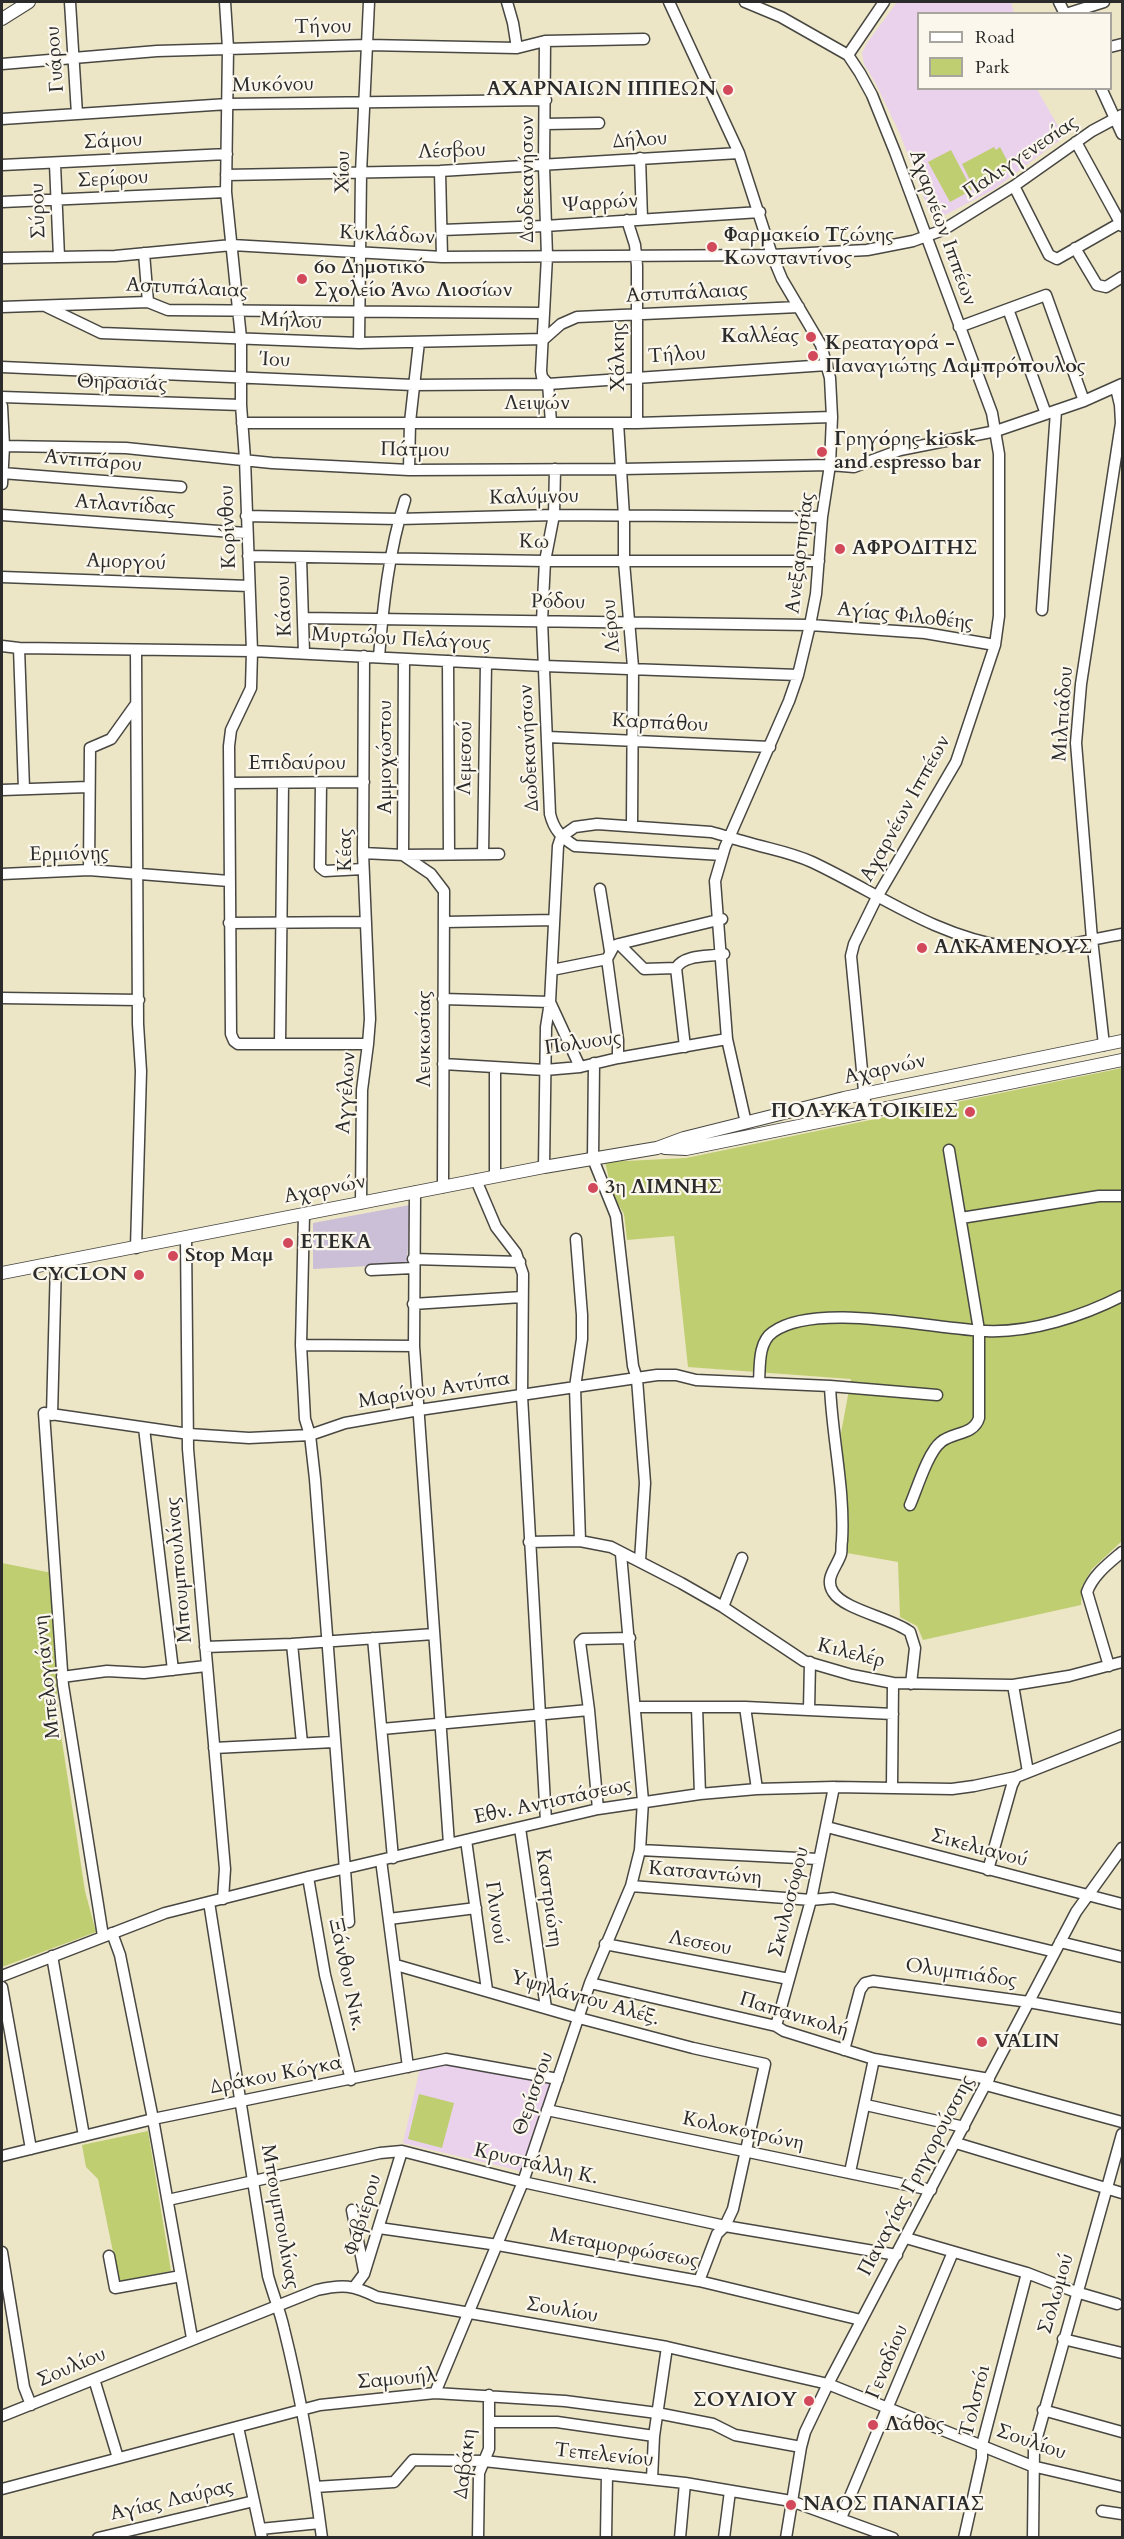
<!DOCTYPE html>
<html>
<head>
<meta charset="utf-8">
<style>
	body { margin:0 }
	#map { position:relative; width:1124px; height:2539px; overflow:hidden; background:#ece5c6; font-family:Cardo,serif }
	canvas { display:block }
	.frame { position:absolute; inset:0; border:3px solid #2b2b2b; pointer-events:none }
	.legend { position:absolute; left:917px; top:12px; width:195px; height:78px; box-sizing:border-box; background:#fbf7ec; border:2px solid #a8a59f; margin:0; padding:8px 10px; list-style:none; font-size:18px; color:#2b2b2b }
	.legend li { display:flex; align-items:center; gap:12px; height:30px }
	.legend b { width:30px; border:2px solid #a8a59f }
</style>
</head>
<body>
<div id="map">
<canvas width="1124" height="2539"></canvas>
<div class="frame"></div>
<ul class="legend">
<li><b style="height:8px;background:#fff"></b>Road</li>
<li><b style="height:16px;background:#bfce71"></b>Park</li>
</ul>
</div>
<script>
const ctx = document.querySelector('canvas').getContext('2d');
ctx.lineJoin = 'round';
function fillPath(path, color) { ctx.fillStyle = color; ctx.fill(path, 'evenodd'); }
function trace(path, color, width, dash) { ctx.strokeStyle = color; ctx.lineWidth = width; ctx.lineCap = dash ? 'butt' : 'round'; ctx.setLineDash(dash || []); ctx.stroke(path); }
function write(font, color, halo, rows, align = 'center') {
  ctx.font = font + ' Cardo,serif'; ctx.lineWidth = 4.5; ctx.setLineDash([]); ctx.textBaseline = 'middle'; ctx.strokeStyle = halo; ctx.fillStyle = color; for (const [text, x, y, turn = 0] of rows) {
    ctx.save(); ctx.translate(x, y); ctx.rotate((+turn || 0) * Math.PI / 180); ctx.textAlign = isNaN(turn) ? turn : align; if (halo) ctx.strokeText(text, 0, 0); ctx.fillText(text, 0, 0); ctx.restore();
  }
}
fillPath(new Path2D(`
	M897,2h114l3,11 -96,1v74l119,1 27,48 -71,53 -52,27 -11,-3 -30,-80 -24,-50 -12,-20 -2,-11 5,-10z
	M448,2061l103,21 -30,89 -118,-28 17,-75z`), '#ead1ec');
fillPath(new Path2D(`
	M410,1205l-3,59 -94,5v-46z`), '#cabfd6');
fillPath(new Path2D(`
	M994,147l2,3 4,-3 11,21 -37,20 -12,-24z
	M951,150l21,40 -22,12 -22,-40z
	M1122,1068v473l-30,28 -10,17 -1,19 -158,35 -6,-14 -17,-9 -2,-55 -51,-9 -6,-120 10,-54 -163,-12 -14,-131 -47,4 -3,-26 -11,-18 -8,-34 81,-4z
	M2,1563l50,10 6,142 27,176 11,41 -94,35z
	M419,2094l35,9 -12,45 -34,-9z
	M148,2131l23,140 -52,10 -21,-102 -12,-12 -4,-22z`), '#bfce71');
const minor = new Path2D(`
	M70,2l7,112
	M225,2l3,46 -2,144 15,146v67l4,54 7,192 -1,37 -20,42 -2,16 2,288 3,7 4,3h130l-6,46 -1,113
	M507,2l6,21 4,25
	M669,2l70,151 33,102 10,24 39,66 9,33 2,39 -2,48 -8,52 -6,77 -6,31 -12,50 -9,26 -64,146 -10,34 12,158 19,84
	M745,2l36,15 67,38 12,18 12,22 23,57 97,261 7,41v162l-4,29 -39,117 -79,135 -23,47 -3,12 15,156
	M1059,2l6,12
	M1066,14l38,-12
	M545,41l-1,125 3,90 -6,115 1,6 6,7 3,38
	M1110,47l12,-3
	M848,55l36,-53
	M2,64l155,-13 210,-6 150,3 28,-7 99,-2
	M1101,88l21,46
	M2,119l226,-15 318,-4
	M545,124l54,-1
	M1076,142l46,84
	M640,158l2,61
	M55,164l4,93
	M2,165l225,-11
	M440,171l2,86
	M226,175l214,-4 299,-18
	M1014,186l35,69 8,4 65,-37
	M2,202l224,-10
	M627,220l8,25 2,21v157
	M442,230l103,-4 215,-14
	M1075,248l22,37 9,2 16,-10
	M144,253l4,49
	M2,258l113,-2 117,-11 210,12 330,-2 95,-5 46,-9 30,-11 71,-44 78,-55 30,-16
	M2,307l146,-5 20,8 374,3
	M47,307l54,26 258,10 185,-4 17,-15 16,-7 222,-10
	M1008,309l38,105
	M959,327l87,-32 38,106
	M359,343l2,-170 8,-171
	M2,367l411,18 135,-1 279,-19
	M2,397l239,8
	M2,406l2,40 -2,38
	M242,423h395l195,-6
	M618,423l6,93v46l9,105 -1,159
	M2,446l124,2 146,15 137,7 213,-1 208,-4 24,2 46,-17 96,-19 88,-30 38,-17
	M555,469l-1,46 -9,46 -3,60 8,193c4,16 11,23 25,32l147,9
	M409,470l1,-48 9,-80
	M2,473l179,14
	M2,515l244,18
	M246,516l153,3 155,-4 268,2
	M248,556l297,5h274
	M301,558l3,95
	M2,577l247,9
	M1042,610l14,-199
	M304,618l506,7 115,8 70,12
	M2,646l17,2 233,3 292,15 254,9
	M19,648l5,141
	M364,656l-1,197 7,166 -2,25
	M379,657c4,-52 10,-107 26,-157
	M404,659l-1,196 28,19 13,17 -1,296
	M448,661l1,193
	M548,737l222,10
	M230,783l134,-1
	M321,783l-1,84 5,4 38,-2
	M2,790l86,-3
	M561,837l14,-10 22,-3 114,8c12,3 23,7 35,10 23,7 44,10 66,20 66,31 122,74 197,85 37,6 77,-7 113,-13
	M363,853l40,2 96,-1
	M483,854l3,-191
	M89,870l1,-122 21,-9 25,-35
	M2,874l87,-4 140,11
	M600,889l10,62
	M445,922l109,-2
	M229,923l137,-1
	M619,944l25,25 32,-1
	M607,959l11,81v18
	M552,970l55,-11 7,-13 5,-2 103,-25
	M2,998l137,2
	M443,999l107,3 30,65
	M280,1044l3,-261
	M1104,1045l-12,-106 -16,-196 5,-59 40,-261 -1,-18 -4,-17
	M685,1047l-9,-79c9,-14 33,-11 48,-14
	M594,1063l-1,96 23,57 17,150 4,13 8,104 -5,78
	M443,1064l102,6 35,-3 38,-9 109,-19
	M495,1068v108
	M544,1167l2,-140 4,-25 8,-156 3,-9
	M476,1180l20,47 20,26 7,21 -1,122 24,425
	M415,1192l-1,154 35,498
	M304,1214l-3,131 4,74 5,16 5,44 34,443
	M961,1218l138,-22h23
	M186,1238l2,211 37,420 -2,30
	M576,1239l6,76v24l-7,48 5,154
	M136,1248l5,-177 -3,-47 -2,-374
	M413,1259l107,3
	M371,1270l42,-2
	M413,1304l109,-7
	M301,1345l113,1
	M759,1383c1,-17 -1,-41 14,-51 43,-31 160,-3 213,-1 45,2 97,-15 136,-35
	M830,1386c2,52 15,102 12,155 -1,4 0,9 -1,13 -4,13 -17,24 -8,38 11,18 59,26 77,40l5,16 -4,36
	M52,1415l4,-153
	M144,1428l29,242
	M910,1505c7,-16 18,-53 31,-63 12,-10 33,-7 38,-24v-88l-30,-180
	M529,1542l51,-1 31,6 70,36 42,24 81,54 48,14 41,8 120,2 56,-9 53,-14
	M723,1607l19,-49
	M373,1638l20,220
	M292,1644l10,99
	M205,1647l87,-3 142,-10
	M1109,1666l-22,-74c6,-17 22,-29 35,-40
	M62,1677l45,-6 37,2 62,-7
	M1013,1685l15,87
	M635,1707h110l148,7
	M697,1707l3,87
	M745,1707l12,82
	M809,1710l1,-48
	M382,1729l207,-19
	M214,1748l120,-6
	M892,1787l1,-104
	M598,1809l-9,-99 -9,-68 3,-3 47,-1
	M827,1827l295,77
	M520,1828l26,180
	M466,1840l21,150
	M640,1850l178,9
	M381,1860l27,207
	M988,1870l24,-85 4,-8
	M308,1877l17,98 26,105
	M631,1886l180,14 22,-2 222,54
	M209,1902l59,374c5,18 12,35 16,53 17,68 29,139 38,209
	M389,1919l87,-11
	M112,1933l8,22 33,164 39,219
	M103,1936l-40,-251 -19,-272 145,21 60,4 61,-3 35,-12 74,-13 238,-35h19l20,5 134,6 107,9
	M1060,1942l62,15
	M605,1944l184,35
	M52,1956l32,180
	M396,1965l183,53 114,30 72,16 -32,145 -8,17 -8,8 -18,47
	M2,1976l163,-63 143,-36 290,-68 102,-15 57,-5 77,-2 118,2 22,-3 42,-9 106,-42
	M590,1983l186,43 8,5 90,28 115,20
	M2,1987l29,162
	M776,2026l35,-126 23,-113
	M844,2050l16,-60 5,-7 8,-2 156,21 93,17
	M986,2085l136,37
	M866,2105l98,22
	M547,2110l384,80
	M956,2143l166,50
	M2,2156l151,-37 293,-60 112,20
	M850,2172l24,-113
	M168,2200l212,-47 22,-2 121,31 202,44 172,29
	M352,2210l12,61
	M379,2228l119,17 201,36 162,39
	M906,2238l121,35 49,19 41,12
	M2,2252l22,135 7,18
	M109,2256l6,32 66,-12
	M355,2286l9,-12 38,-123
	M1063,2339l59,14
	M94,2379l24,79
	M435,2393l88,-211 67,-199 41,-97 9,-36 3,-49 -22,-247
	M1043,2410l79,22
	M2,2416l315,-126c26,-6 36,-5 60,7l290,50 161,37 204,82 90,21
	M489,2422h68l97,14
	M238,2427l24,111
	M652,2479l2,-43 13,-89
	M315,2487l79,-5 19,-22 71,1 201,22 106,18 102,37
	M2,2489l318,-84 115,-12 130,8 92,12 56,11 22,11 66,12
	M1102,2511l20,3
	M841,2518l112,-266
	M260,2529l60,-6
	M98,2538l156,-37
	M478,2538l1,-65 10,-24v-54
	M606,2538l1,-64
	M680,2538l5,-55
	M724,2538l6,-47
	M786,2538l15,-91 4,-15 23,-48 248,-472 46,-64
	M964,2538l18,-80v-13l45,-172
	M1033,2538l1,-90 88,-314`);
const major = new Path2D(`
	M2,19l27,-17
	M665,1148l21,1 436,-89
	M2,1273l542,-106 113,-19 27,-10 160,-40 278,-57`);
trace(minor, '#484742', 13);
trace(major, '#484742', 14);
trace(minor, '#fff', 10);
trace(major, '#fff', 12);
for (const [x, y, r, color] of [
	[728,90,6,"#d1495b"],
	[712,247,6,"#d1495b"],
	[302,279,6,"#d1495b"],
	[811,337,6,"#d1495b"],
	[813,356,6,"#d1495b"],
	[822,452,6,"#d1495b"],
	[840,549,6,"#d1495b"],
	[922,948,6,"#d1495b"],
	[970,1112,6,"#d1495b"],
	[593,1188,6,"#d1495b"],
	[288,1243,6,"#d1495b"],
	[173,1256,6,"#d1495b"],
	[139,1275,6,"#d1495b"],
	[982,2042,6,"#d1495b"],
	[809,2401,6,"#d1495b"],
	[873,2425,6,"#d1495b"],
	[791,2505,6,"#d1495b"]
]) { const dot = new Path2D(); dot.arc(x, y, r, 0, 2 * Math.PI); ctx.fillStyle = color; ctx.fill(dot); trace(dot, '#fbf7ec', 2); }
write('20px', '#2b2b2b', '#fbf7ec', [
	["Τήνου",323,28,-1],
	["Γυάρου",56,59,-94],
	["Μυκόνου",273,86,-1],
	["Δήλου",640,141,-4],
	["Σάμου",113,142,-3],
	["Λέσβου",452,152,-2],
	["Παλιγγενεσίας",1021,158,-34],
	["Χίου",344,172,-89],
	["Δωδεκανήσων",528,179,-90],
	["Σερίφου",113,180,-3],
	["Ψαρρών",600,204,-4],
	["Σύρου",39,211,-92],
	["Αχαρνέων Ιππέων",942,228,70],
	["Κυκλάδων",387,236,3],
	["Αστυπάλαιας",187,289,3],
	["Αστυπάλαιας",687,294,-3],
	["Μήλου",291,322,3],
	["Τήλου",677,356,-3],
	["Χάλκης",619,357,-90],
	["Ίου",275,361,3],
	["Θηρασιάς",122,384,2],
	["Λειψών",537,404],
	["Πάτμου",415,451,1],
	["Αντιπάρου",93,462,5],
	["Καλύμνου",534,498,-1],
	["Ατλαντίδας",125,506,4],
	["Κορίνθου",229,527,-92],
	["Κω",534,543,1],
	["Ανεξαρτησίας",801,553,-83],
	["Αμοργού",126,563,2],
	["Ρόδου",558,603,1],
	["Κάσου",285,606,-92],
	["Αγίας Φιλοθέης",905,617,6],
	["Λέρου",612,626,-95],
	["Μυρτώου Πελάγους",401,640,3],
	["Μιλτιάδου",1064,714,-86],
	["Καρπάθου",660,724,3],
	["Δωδεκανήσων",530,748,-93],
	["Αμμοχώστου",386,757,-90],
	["Λεμεσού",466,758,-89],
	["Επιδαύρου",297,764],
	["Αχαρνέων Ιππέων",906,809,-61],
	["Κέας",346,850,-90],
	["Ερμιόνης",69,855,-1],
	["Λευκωσίας",425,1039,-90],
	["Πολυους",583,1044,-8],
	["Αχαρνών",885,1070,-12],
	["Αγγέλων",347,1093,-86],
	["Αχαρνών",325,1190,-11],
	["Μαρίνου Αντύπα",434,1391,-9],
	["Μπουμπουλίνας",180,1570,-95],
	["Κιλελέρ",851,1654,14],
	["Μπελογιάννη",48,1677,-96],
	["Εθν. Αντιστάσεως",553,1802,-12],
	["Σικελιανού",979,1849,15],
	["Κατσαντώνη",705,1874,5],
	["Καστριώτη",548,1898,82],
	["Σκυλοσόφου",790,1902,-76],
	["Γλυνού",495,1913,82],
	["Λεσεου",700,1944,11],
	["Ολυμπιάδος",961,1974,8],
	["Ξάνθου Νικ.",346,1975,78],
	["Υψηλάντου Αλέξ.",585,1999,16],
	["Παπανικολή",794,2016,17],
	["Δράκου Κόγκα",276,2076,-11],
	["Θερίσσου",534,2094,-71],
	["Κολοκοτρώνη",743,2132,12],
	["Κρυστάλλη Κ.",536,2165,13],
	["Παναγίας Γρηγορούσσης",917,2176,-62],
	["Φαβιέρου",364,2215,-73],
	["Μπουμπουλίνας",279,2217,80],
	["Μεταμορφώσεως",624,2249,10],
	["Σολωμού",1057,2294,-74],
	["Σουλίου",562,2311,10],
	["Γεναδίου",888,2362,-67],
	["Σουλίου",72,2368,-23],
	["Σαμουήλ",397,2380,-5],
	["Τολστόι",976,2401,-76],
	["Σουλίου",1031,2443,19],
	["Τεπελενίου",604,2456,6],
	["Δαβάκη",466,2464,-83],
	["Αγίας Λαύρας",172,2501,-13]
]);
write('bold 20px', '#2b2b2b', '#fbf7ec', [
	["ΑΧΑΡΝΑΙΩΝ ΙΠΠΕΩΝ",716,90,"right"],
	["Φαρμακείο Τζώνης",724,236],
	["Κωνσταντίνος",724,259],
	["6ο Δημοτικό",314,268],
	["Σχολείο Άνω Λιοσίων",314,291],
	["Καλλέας",799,337,"right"],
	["Κρεαταγορά -",825,344],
	["Παναγιώτης Λαμπρόπουλος",825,367],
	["Γρηγόρης kiosk",834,440],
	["and espresso bar",834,463],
	["ΑΦΡΟΔΙΤΗΣ",852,549],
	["ΑΛΚΑΜΕΝΟΥΣ",934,948],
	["ΠΟΛΥΚΑΤΟΙΚΙΕΣ",958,1112,"right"],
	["3η ΛΙΜΝΗΣ",605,1188],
	["ΕΤΕΚΑ",300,1243],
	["Stop Μαμ",185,1256],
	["CYCLON",127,1275,"right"],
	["VALIN",994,2042],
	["ΣΟΥΛΙΟΥ",797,2401,"right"],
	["Λάθος",885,2425],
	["ΝΑΟΣ ΠΑΝΑΓΙΑΣ",803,2505]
], 'left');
</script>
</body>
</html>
